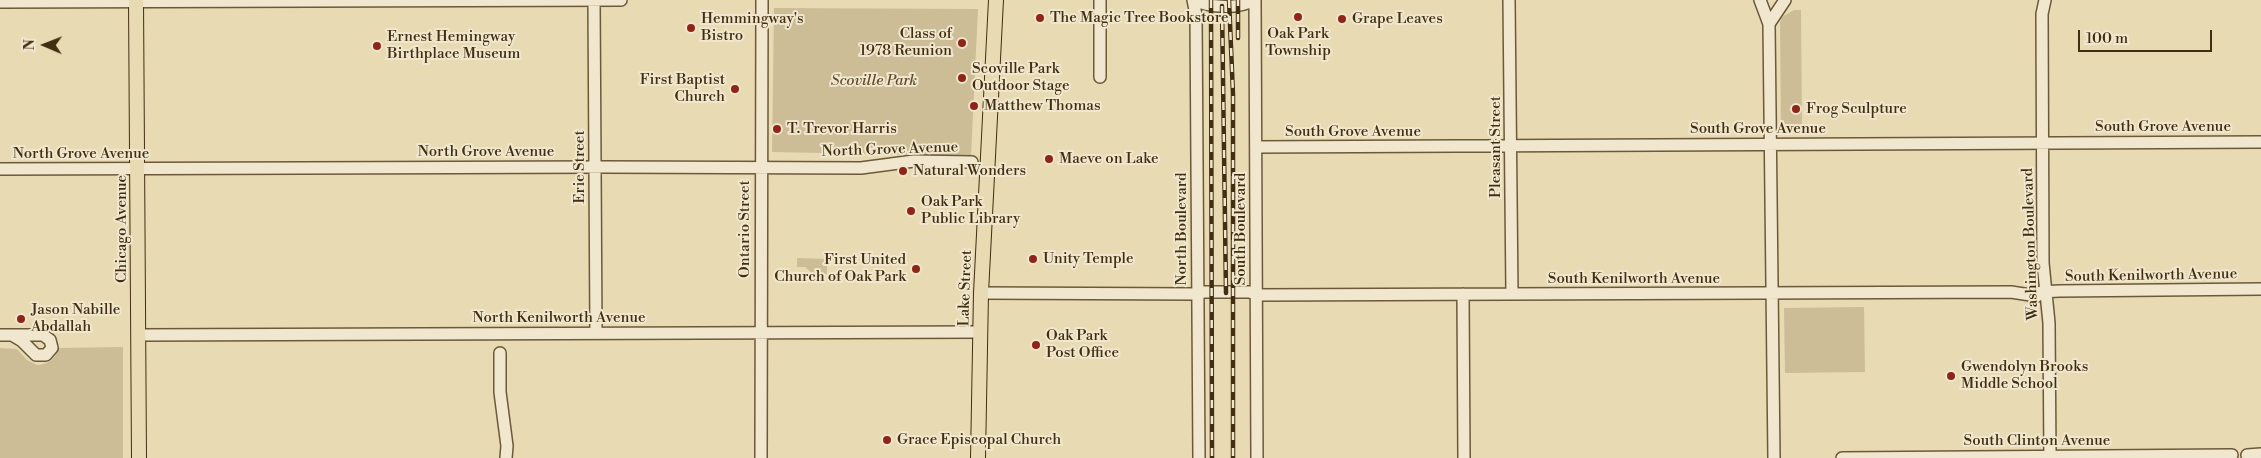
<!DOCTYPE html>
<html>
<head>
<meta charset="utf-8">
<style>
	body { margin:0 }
	#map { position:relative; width:2261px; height:458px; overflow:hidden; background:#e8dab3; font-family:"Libre Bodoni",serif }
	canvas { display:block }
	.north { position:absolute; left:20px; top:20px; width:50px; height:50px; -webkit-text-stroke:4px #f0e7ce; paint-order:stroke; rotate:271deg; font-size:14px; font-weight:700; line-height:20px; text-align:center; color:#422e10 }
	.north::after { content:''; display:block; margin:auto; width:18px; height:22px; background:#422e10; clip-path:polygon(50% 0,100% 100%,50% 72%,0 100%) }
	.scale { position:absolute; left:2078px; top:30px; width:134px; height:22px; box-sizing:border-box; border:2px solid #422e10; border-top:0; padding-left:6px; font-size:15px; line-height:18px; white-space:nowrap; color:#422e10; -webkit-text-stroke:4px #f0e7ce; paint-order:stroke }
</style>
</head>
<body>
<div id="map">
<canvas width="2261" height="458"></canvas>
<div class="north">N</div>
<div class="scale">100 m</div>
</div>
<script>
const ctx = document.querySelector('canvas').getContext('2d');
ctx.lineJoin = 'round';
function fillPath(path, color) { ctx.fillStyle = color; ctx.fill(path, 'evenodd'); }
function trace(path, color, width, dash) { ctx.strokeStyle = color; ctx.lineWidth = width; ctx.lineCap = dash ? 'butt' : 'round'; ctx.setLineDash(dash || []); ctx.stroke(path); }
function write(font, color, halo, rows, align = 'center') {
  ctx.font = font + ' "Libre Bodoni",serif'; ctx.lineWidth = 4; ctx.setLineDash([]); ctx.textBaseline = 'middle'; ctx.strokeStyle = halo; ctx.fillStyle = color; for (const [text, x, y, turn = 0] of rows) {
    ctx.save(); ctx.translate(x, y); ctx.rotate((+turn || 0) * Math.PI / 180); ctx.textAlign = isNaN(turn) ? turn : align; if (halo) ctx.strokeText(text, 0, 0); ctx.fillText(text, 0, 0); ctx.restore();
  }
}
fillPath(new Path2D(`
	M774,8l204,1 -7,147 -199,-4z
	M1794,10h7l1,122h-21l-1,-109 2,-6z
	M797,258l30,1v15l-15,-1 -7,-6h-8z
	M1864,307l1,65 -80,1 -1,-65z
	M123,347v111h-123v-110l17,1 10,11 10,5c12,-1 18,-5 22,-17z`), '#ccbd97');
const minor = new Path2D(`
	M594,0l2,333
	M1193,0l3,15 3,443
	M1195,0c14,8 45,9 58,0
	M1255,0l2,458
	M1509,0l3,294
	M1760,0l9,24 5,434
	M2045,0l-3,14 1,249 6,60 1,135
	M0,2l621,-2
	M1769,24l16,-24
	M1100,77v-77
	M1256,147l1005,-5
	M0,169l603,-2 258,1 53,-7 58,1
	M981,293l216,1 7,-2h46l7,3 754,-3 26,4 4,-4 18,-1 202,-2
	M1463,294l1,164
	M0,335h43l7,5 2,8 -6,7h-10l-14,-14 -10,-6
	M139,335l842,-3
	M500,353v39l7,54 -1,12
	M2247,455l14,-1
	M761,458l1,-458
	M1842,458l390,-3`);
const major = new Path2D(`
	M136,0l3,458
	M978,458l3,-165 15,-293`);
trace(minor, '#6c5939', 14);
trace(major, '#422e10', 16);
trace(minor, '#f0e7ce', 11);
trace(major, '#e8dab3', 14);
const rail = new Path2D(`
	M1211,0l1,458
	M1229,0l4,94v364
	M1222,6l4,287
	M1238,38v-38`);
trace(rail, '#422e10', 4.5);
trace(rail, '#f0e7ce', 2.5, [8]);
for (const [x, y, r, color] of [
	[1298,17,5,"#8f2418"],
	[1040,18,5,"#8f2418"],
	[1342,19,5,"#8f2418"],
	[691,28,5,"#8f2418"],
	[962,43,5,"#8f2418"],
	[377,46,5,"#8f2418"],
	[962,78,5,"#8f2418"],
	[735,89,5,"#8f2418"],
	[974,106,5,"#8f2418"],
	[1796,109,5,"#8f2418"],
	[777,129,5,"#8f2418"],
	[1049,159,5,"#8f2418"],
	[903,171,5,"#8f2418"],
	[911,211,5,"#8f2418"],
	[1033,259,5,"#8f2418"],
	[916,269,5,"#8f2418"],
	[21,319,5,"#8f2418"],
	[1036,345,5,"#8f2418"],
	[1951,376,5,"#8f2418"],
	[887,440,5,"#8f2418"]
]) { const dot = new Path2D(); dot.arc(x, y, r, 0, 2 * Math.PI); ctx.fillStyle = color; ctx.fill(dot); trace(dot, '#f0e7ce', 2); }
write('15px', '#422e10', '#f0e7ce', [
	["The Magic Tree Bookstore",1050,18],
	["Hemmingway's",701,19],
	["Bistro",701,36],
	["Grape Leaves",1352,19],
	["Class of",952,34,"right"],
	["1978 Reunion",952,51,"right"],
	["Oak Park",1298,34,"center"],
	["Township",1298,51,"center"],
	["Ernest Hemingway",387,37],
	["Birthplace Museum",387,54],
	["Scoville Park",972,69],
	["Outdoor Stage",972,86],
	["First Baptist",725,80,"right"],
	["Church",725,97,"right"],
	["Matthew Thomas",984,106],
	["Frog Sculpture",1806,109],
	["T. Trevor Harris",787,129],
	["Maeve on Lake",1059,159],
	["Natural Wonders",913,171],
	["Oak Park",921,202],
	["Public Library",921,219],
	["Unity Temple",1043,259],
	["First United",906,260,"right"],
	["Church of Oak Park",906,277,"right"],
	["Jason Nabille",31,310],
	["Abdallah",31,327],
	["Oak Park",1046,336],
	["Post Office",1046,353],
	["Gwendolyn Brooks",1961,367],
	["Middle School",1961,384],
	["Grace Episcopal Church",897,440]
], 'left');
write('italic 15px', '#5e4b2b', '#f0e7ce', [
	["Scoville Park",874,81]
]);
write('15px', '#422e10', '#f0e7ce', [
	["South Grove Avenue",2163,127],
	["South Grove Avenue",1758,129],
	["South Grove Avenue",1353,132],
	["Pleasant Street",1496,147,-90],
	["North Grove Avenue",890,150,-2],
	["North Grove Avenue",486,152],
	["North Grove Avenue",81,154],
	["Erie Street",580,167,-90],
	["Chicago Avenue",122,229,-90],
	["Ontario Street",745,229,-90],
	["North Boulevard",1182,229,-90],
	["South Boulevard",1241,229,-90],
	["Washington Boulevard",2031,244,-92],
	["South Kenilworth Avenue",2151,276,-1],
	["South Kenilworth Avenue",1634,279],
	["Lake Street",966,288,-88],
	["North Kenilworth Avenue",559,318],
	["South Clinton Avenue",2037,441]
]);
</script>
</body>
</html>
